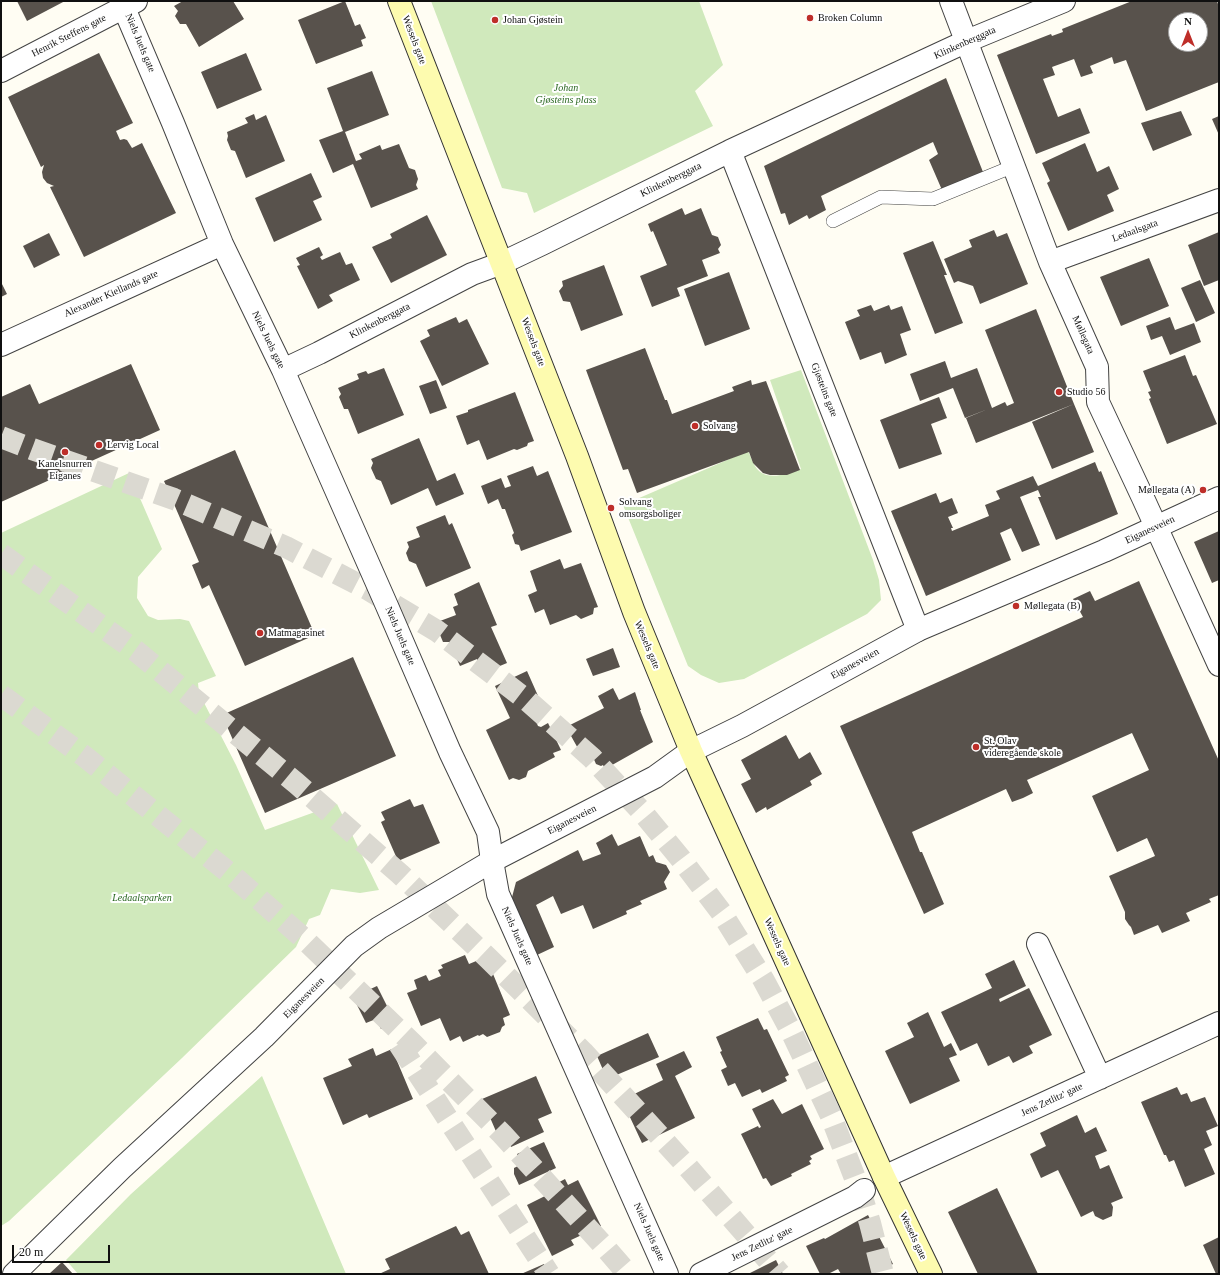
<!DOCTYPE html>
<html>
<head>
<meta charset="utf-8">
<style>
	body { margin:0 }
	#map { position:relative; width:1220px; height:1275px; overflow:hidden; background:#fffdf3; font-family:"Times New Roman",serif }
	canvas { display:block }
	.frame { position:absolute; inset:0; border:2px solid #101010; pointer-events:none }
	.north { position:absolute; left:1168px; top:12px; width:40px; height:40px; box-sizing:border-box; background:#fff; border:1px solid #9f9f9f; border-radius:50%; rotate:0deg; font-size:11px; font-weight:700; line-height:16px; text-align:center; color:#101010 }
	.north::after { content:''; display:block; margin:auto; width:14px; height:18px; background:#be2e29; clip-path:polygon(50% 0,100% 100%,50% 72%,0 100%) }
	.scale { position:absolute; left:12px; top:1245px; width:98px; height:18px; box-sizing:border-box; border:2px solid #101010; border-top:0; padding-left:5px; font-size:12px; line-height:14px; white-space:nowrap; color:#101010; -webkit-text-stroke:3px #fff; paint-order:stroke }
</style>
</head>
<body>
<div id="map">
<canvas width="1220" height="1275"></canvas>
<div class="frame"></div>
<div class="north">N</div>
<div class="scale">20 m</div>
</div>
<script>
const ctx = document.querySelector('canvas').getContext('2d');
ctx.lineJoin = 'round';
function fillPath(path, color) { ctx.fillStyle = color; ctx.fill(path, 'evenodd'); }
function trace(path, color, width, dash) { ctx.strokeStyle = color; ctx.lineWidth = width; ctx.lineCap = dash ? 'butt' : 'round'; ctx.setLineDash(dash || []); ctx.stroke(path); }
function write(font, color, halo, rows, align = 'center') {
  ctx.font = font + ' "Times New Roman",serif'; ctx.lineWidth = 4; ctx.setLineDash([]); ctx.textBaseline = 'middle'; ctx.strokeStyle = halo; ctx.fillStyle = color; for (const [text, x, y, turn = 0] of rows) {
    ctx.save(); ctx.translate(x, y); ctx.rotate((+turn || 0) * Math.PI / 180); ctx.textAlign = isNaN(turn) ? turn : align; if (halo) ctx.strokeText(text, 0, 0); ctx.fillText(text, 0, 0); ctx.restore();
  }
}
fillPath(new Path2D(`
	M431,1h268l24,64 -28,26 18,35 -179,87 -7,-20 -25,-5z
	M801,370l72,190 6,20 2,20 -14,14 -123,65 -25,4 -18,-8 -13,-9 -65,-161 125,-54c3,6 5,14 11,20 11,10 30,2 42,-2l-31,-89z
	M129,473l33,76 -24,28 -1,21 11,18 10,4 22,-1 9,2 27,55 -18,7 1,10 37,72 29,65 72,-26 42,86 -19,3 -29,-4 -11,26 -11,4 -13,28 -114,111 -173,163 -8,5v-693z
	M262,1076l84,198h-268l-12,-14 65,-66z`), '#d0e9bc');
fillPath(new Path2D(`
	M17,1h48l-38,20z
	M183,1h50l11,18 -45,28 -13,-23h-6l-5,-8 3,-5 -4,-5z
	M345,1l10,25 5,-2 6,14 -5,2 2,6 -47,18 -18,-44z
	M1132,1h85l2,6v75l-73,29 -20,-51 -12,4 -2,-7 -22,9 3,7 -12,4 -7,-18 -22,8 3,8 -12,4 15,38 22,-9 10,25 -54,21 -39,-99 54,-21 1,2 11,-4 -1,-3zM1176,20h24v24h-24z
	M99,53l34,70 -17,8 4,9 4,-1 3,1 5,8 10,-5 34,70 -92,44 -34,-70 4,-1 -7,-3 -4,-5 -1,-6 2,-7 -3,2 -33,-70z
	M246,53l16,37 -45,19 -16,-37z
	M372,71l17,44 -44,17 11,29 6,-2 -3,-5 21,-9 2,5 17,-6 10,24 6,2 3,9 -2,6 2,4 -47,19 -18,-44 -20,9 -14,-33 24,-9 -16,-43z
	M946,78l37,94 -41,18 -13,-30 9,-6 -5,-12 -112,54 5,14 -17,9 -2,-4 -18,10 -4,-12 -4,1 -17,-48z
	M1181,111l11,24 -39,16 -12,-28z
	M254,114l2,6 10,-5 19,46 -39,17 -11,-27 -4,-1 -4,-10 1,-4 -1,-4 21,-9 -3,-5z
	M1219,116v19l-7,-16z
	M1085,143l12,29 12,-6 10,23 -12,6 7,16 -46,20 -21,-48 3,-2 -8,-18z
	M311,173l11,24 -9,4 9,19 -48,22 -19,-44z
	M682,208l3,7 16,-7 11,27 6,2 3,8 -3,4 2,4 -18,7 6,16 -31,12 3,8 -28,11 -12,-31 27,-11 -14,-34 -2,1 -3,-8z
	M427,215l20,40 -56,28 -19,-36 20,-9 -2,-4z
	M994,230l3,7 10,-4 21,51 -48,20 -7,-18 -15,-5 -4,2 -10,-24 28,-12 -3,-7z
	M1219,232v48l-15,6 -16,-41z
	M49,233l11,22 -26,13 -11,-22z
	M933,241l14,34h-3l19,48 -28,11 -32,-81z
	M319,247l4,8 -3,2 2,3 18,-8 6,13 6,-2 8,17 -31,15 4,6 -15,8 -21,-43 3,-1 -4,-7z
	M1149,258l20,48 -48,20 -21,-49z
	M604,265l19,50 -42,16 -11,-29 -7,-1 -4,-10 4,-5 -1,-5z
	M729,272l21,57 -45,17 -21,-57z
	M1200,280l15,33 -19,9 -15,-34z
	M1,282l6,12 -6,3z
	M871,305l3,6 15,-6 2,5 11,-4 9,24 -11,4 7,21 -22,9 -4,-12 -21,8 -15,-38 15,-6 -3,-6z
	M1036,309l38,95 -98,39 -10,-25 22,-9 -23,9 -12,-30 -33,13 -10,-27 35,-13 6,17 26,-10 15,40 13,-6 2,4 7,-3 -29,-73z
	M456,317l3,6 8,-4 22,45 -47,22 -22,-45 10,-5 -3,-6z
	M1170,317l5,13 19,-7 7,19 -31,13 -8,-19 -11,4 -5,-14z
	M645,348l20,52h2l5,14 62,-23 -2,-4 19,-7 1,5 14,-4 34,89 -13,5h-17l-7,-2 -10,-10 -4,-11 -112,41 -9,-24 -5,1 -37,-100z
	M1185,355l8,21 3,-1 21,49 -50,20 -18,-45 2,-1 -3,-6 3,-1 -8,-20z
	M131,364l29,66 -159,72v-105l29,-13 9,20z
	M384,368l20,47 -46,19 -10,-25h-4l-5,-12 2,-3 -3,-6 21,-9 -2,-5 9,-3 2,3z
	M436,380l11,28 -17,6 -11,-28z
	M515,392l19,49 -6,2 -1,3 -10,4 -3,-1 -27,11 -8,-20 -12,5 -11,-29 12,-4v-2z
	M939,397l8,21 -16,6 11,30 -43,15 -19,-49z
	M1074,404l20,48 -42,17 -20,-47z
	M419,438l18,43 18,-8 9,21 -28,12 -8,-18 -37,17 -10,-24 -5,-2 -5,-11 2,-5 -2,-4z
	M235,450l80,185 -70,31 -36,-81 -7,4 -10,-24 7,-3 -35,-81z
	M1095,462l4,10 2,-1 17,43 -62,26 -18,-43h3l-3,-7 -18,7 20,48 -18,7 -11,-24 -11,5 11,27 -85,36 -35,-85 45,-18 4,10 12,-5 6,15 -10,4 5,11h-2l1,3 37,-15 -4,-11 15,-6 -4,-8 37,-15 5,10z
	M533,466l4,10 11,-5 24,61 -51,19 -2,-6 -4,-1 -3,-9 2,-2 -9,-24h-3l-4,-10 -10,5 -7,-18 20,-8 4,10 6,-2 -4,-10z
	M445,515l4,10 3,-2 19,45 -45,19 -10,-23 -7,-3 -3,-8 3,-6 -2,-5 13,-5 -4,-10z
	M1219,531v49l-7,3 -18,-41z
	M560,559l4,10 17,-6 17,44 -4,1 -1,6 -12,5 -5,-4 -26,10 -6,-16 -9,4 -7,-18 9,-4 -7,-20z
	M1139,581l80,180v134l-10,4 2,3 -25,11 4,8 -28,12 -4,-8 -24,10 -3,-8 -2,-2 -4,-6v-7l-16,-36 46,-20 -8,-18 -30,14 -25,-56 57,-26 -17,-37 -105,47 6,13 -10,5 -11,4 -6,-13 -94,43 8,20h2l22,52 -20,10 -84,-188 243,-109 -10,-18 17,-8 5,10z
	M479,582l18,43 -6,2 16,36 -24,10 -6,-14 -17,7 -11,-24h-6l-5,-12 4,-4 -2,-5 16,-6 -3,-8 5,-2 -4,-11z
	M613,648l7,19 -27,9 -7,-17z
	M353,657l43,99 -131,57 -43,-98z
	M527,671l12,27 -13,7 2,4 2,-1 8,18 3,1 7,-4 13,27 -8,3 2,4 -27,14 -2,6 -7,3 -6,-2 -4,2 -23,-50 24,-12 -15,-32z
	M613,688l6,12 16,-8 6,18h-1l13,32 -48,27 -2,-4 -2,1 -5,-2 -7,-16 -9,4 -14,-25 38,-19 -6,-12z
	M786,735l13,24 11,-7 12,22 -12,7 2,4 -45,25 -1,-3 -10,6 -15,-29 10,-5 -10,-19z
	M410,799l4,8 9,-3 17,39 -42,18 -17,-39 4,-2 -4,-8z
	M612,834l6,12 22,-10 9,21 4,-2 3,7 10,3 4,7 -6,10 3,7 -27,12 2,3 -16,7 1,3 -34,15 -10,-24 -22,9 -8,-18 -17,9 18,42 -17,8 -26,-54 5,-19 62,-32 5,11 18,-7 -5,-11z
	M465,955l4,9 17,-7 24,58 -7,3 2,7 -3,2 -2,5 -13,5 -4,-3 -4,2 -1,-1 -15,7 -3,-6 -10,5 -10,-23 -19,8 -14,-33 10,-4 -3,-9 12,-5 3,6 12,-5 -3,-6 5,-2 -2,-3z
	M1014,960l12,26 -27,13 1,3 29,-14 23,47 -23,11 4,7 -20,10 -4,-7 -21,10 -11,-23 -17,8 -19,-39 51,-24 -7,-14z
	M377,986l13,26 -2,1 5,10 -12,6 -5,-10 -10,4 -13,-26z
	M928,1012l16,35 7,-4 6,12 -8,3 11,23 -50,23 -25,-53 29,-14 -7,-14z
	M758,1018l6,12 3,-1 22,46 -4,2 2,4 -25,12 -2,-4 -18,8 -7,-14 -7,3 -7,-16 6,-3 -7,-15 2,-1 -6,-14z
	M648,1033l11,24 -52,22 -10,-23z
	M373,1048l3,8 16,-7 21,50 -44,19 -2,-4 -24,11 -20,-47 29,-12 -4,-7z
	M684,1051l8,16 -17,9 20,42 -53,25 -20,-43 41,-20 -7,-16z
	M536,1076l16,37 -14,6 6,13 -33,15 -6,-14 -7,3 -16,-37z
	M1177,1087l4,8 6,-2 4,9 14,-5 13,29 -12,5 6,14 -8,4 11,25 -30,13 -11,-27 -5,2 -3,-7h-2l-23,-53z
	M773,1099l9,15 20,-10 22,45 -14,7 2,3 -3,2 2,3 -20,10 1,2 -21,10 -5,-8 -3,1 -22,-45 17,-8 1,2 2,-1 -9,-18z
	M1077,1115l8,18 11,-6 11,24 -12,5 5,13 9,-4 14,33 -12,5 2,4 -1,9 -9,4 -8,-4 -2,-5 -12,6 -23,-47 -17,8 -11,-24 16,-8 -6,-13z
	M544,1142l12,26 -37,17 -5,-11v-6l8,-4 -5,-10z
	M565,1179l3,6 10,-5 23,46 -30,14 3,5 -22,11 -25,-51 24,-12 -3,-5z
	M997,1188l41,86h-60l-30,-62z
	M868,1215l25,49 -21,10h-31l-3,-5 -10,5h-8l-14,-28 18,-8 1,1z
	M456,1226l5,9 8,-4 20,43h-110l11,-5 -5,-10z
	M1219,1237v37h-3l-13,-29z
	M776,1260l7,14h-35z
	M62,1262l11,12h-24z
	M544,1264l4,10h-27z`), '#58524c');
trace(new Path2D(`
	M1,437l31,12 142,50 112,48 83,43 68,41 91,70 64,57 51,55 38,46 40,53 42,67 30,56 38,81 29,75 10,32 13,51
	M1,554l135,97 160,132 104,91 88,84 95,94 103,113 94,109
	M1,695l83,61 149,120 69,61 112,108 88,89 101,111 25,29
	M399,1044l150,230`), '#dbd9d1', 22, [22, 11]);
const service = new Path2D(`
	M833,221l48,-24 52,2 81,-33`);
const minor = new Path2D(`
	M121,1l52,122 49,121 61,126 104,236 63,146 38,80 4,29 6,33 169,380
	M951,1l99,261 47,105 1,35 45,96 76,167
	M1,71l135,-70
	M730,151l188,479
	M1050,262l169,-62
	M1,345l221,-101
	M283,370l36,-17 153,-79 30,-11 40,-19 188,-93 237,-110 97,-40
	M1038,944l62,134
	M884,1177l335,-154
	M701,1274l154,-77 9,-7`);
const tertiary = new Path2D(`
	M14,1274l108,-106 142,-131 90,-91 25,-18 113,-67 163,-84 36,-26 51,-25 176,-96 186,-79 115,-53`);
const secondary = new Path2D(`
	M399,1l178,455 57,156 57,139 193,426 47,97`);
trace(service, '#434343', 14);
trace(minor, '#434343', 24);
trace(tertiary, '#434343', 24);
trace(secondary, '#323232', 24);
trace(service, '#fff', 13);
trace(minor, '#fff', 22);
trace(tertiary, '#fff', 22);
trace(secondary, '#fdfbaf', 22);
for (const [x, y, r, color] of [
	[810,18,4,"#be2e29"],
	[495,20,4,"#be2e29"],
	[1059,392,4,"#be2e29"],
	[695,426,4,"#be2e29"],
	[99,445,4,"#be2e29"],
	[65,452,4,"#be2e29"],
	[1203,490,4,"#be2e29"],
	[611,508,4,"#be2e29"],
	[1016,606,4,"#be2e29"],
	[260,633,4,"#be2e29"],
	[976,747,4,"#be2e29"]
]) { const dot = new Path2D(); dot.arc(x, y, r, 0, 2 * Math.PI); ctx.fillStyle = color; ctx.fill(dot); trace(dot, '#fff', 1.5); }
write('10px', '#101010', '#fff', [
	["Broken Column",818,18],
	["Johan Gjøstein",503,20],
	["Studio 56",1067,392],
	["Solvang",703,426],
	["Lervig Local",107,445],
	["Kanelsnurren",65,464,"center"],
	["Eiganes",65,476,"center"],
	["Møllegata (A)",1195,490,"right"],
	["Solvang",619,502],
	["omsorgsboliger",619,514],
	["Møllegata (B)",1024,606],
	["Matmagasinet",268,633],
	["St. Olav",984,741],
	["videregående skole",984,753]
], 'left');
write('10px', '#101010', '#fff', [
	["Henrik Steffens gate",69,36,-27],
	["Wessels gate",414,40,69],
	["Niels Juels gate",140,43,67],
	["Klinkenberggata",965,43,-24],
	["Klinkenberggata",671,180,-26],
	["Ledaalsgata",1135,231,-20],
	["Alexander Kiellands gate",111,294,-24],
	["Klinkenberggata",380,321,-27],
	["Møllegata",1083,335,66],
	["Niels Juels gate",268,340,64],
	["Wessels gate",533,342,69],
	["Gjøsteins gate",824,390,69],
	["Eiganesveien",1150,530,-25],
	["Niels Juels gate",400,636,67],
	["Wessels gate",647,645,67],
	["Eiganesveien",855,664,-29],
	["Eiganesveien",572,820,-27],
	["Niels Juels gate",517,936,66],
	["Wessels gate",777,942,66],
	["Eiganesveien",304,998,-45],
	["Jens Zetlitz' gate",1052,1100,-25],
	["Niels Juels gate",649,1232,66],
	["Wessels gate",913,1236,65],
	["Jens Zetlitz' gate",762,1244,-26]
]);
write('italic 10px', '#296720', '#fff', [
	["Johan",566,88],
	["Gjøsteins plass",566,100],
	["Ledaalsparken",142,898]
]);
</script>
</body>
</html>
